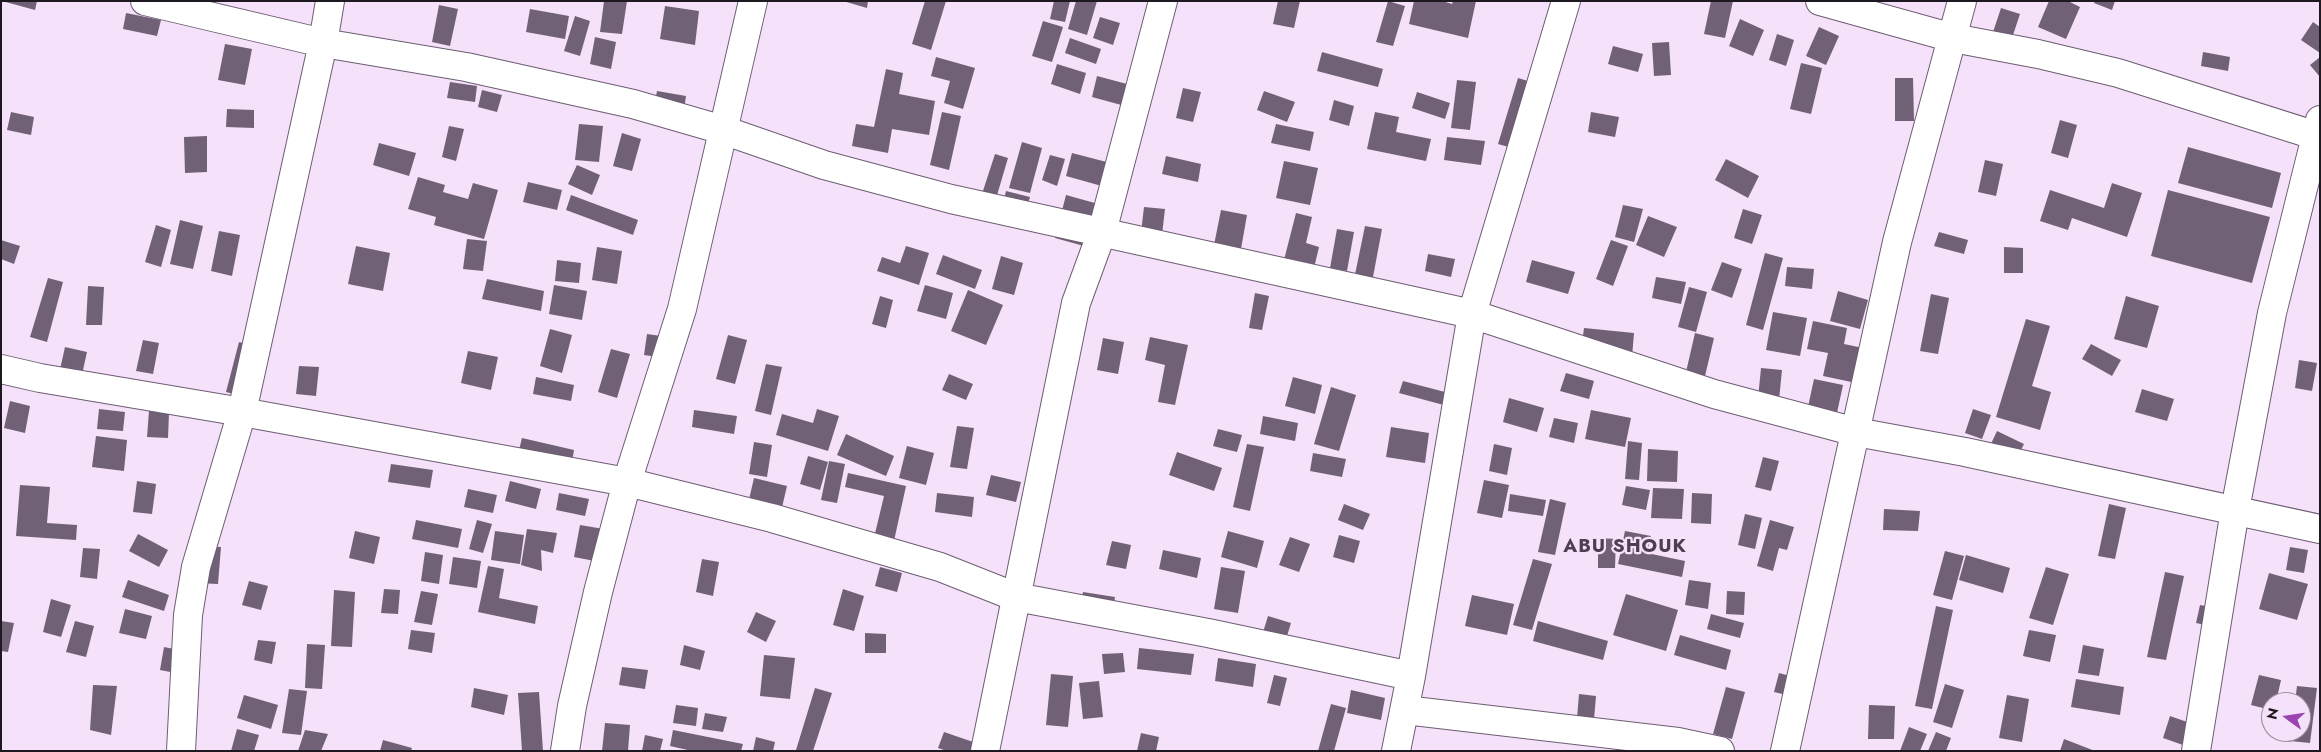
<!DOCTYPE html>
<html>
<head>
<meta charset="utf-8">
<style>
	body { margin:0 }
	#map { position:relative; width:2321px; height:752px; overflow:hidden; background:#f5e2fa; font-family:Jost,sans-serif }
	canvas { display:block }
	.frame { position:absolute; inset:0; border:2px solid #1e1820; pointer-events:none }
	.north { position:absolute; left:2261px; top:692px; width:50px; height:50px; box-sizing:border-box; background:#f5e2fa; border:1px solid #9f91a3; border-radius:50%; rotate:284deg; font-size:14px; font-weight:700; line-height:20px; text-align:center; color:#1e1820 }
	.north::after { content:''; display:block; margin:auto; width:18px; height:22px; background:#9944b2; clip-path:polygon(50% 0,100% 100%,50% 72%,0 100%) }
</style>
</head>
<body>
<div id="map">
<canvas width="2321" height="752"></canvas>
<div class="frame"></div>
<div class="north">N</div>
</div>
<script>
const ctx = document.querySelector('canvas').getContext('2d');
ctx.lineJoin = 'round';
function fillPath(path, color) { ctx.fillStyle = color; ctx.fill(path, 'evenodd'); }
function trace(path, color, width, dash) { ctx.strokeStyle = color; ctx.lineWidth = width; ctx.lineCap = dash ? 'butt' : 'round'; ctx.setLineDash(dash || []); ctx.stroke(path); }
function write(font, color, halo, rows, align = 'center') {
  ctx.font = font + ' Jost,sans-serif'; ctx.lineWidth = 4.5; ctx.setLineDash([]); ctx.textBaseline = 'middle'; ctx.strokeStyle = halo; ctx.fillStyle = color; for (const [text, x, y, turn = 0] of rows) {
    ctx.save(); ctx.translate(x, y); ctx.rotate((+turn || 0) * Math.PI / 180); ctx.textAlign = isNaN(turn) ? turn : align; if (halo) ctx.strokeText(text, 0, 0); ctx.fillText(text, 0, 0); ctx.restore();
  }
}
fillPath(new Path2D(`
	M2,1h35l-2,9z
	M604,1h23l-5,33 -22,-2z
	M843,1h25l-1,7z
	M925,1h21l-15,49 -19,-6z
	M1054,1h16l-5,21 -15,-3z
	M1076,1h21l-10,34 -19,-6z
	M1278,1h22l-6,27 -21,-4z
	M1388,1l17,5 -12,40 -17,-4z
	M1414,1h28l10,3 1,-3h23l-8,37 -59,-14z
	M1711,1h22l-8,37 -21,-4z
	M2049,1h19l12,6 -14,32 -28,-12z
	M2095,1h20l-3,9 -18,-7z
	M439,5l19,4 -8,37 -18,-4z
	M665,6l34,5 -4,34 -35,-6z
	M2001,8l19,6 -8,24 -19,-6z
	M530,9l39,7 -4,23 -39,-7z
	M126,13l35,7 -4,16 -34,-7z
	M575,16l15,5 -10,35 -16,-5z
	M1100,17l20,6 -7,22 -20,-7z
	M1740,19l24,11 -11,26 -24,-10z
	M1043,21l20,6 -11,35 -20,-6z
	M2313,22l7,5v26l-19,-13z
	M1819,27l20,9 -13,29 -20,-9z
	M1777,34l17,6 -8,26 -17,-6z
	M595,37l21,5 -5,27 -21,-5z
	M1070,38l31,11 -5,15 -31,-11z
	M1669,42l2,33 -17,1 -2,-33z
	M225,44l27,5 -7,36 -27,-5z
	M1613,46l30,8 -5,18 -30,-8z
	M1322,52l61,17 -5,18 -61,-16z
	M2203,52l27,5 -2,14 -27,-5z
	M936,57l39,11 -12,41 -19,-6 6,-22 -19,-5z
	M2320,57v20l-10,-12z
	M1801,63l21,5 -11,46 -21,-5z
	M1057,64l29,9 -6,21 -29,-10z
	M886,69l17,4 -4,21 36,7 -6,34 -37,-6 -4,24 -36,-7 4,-22 18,3z
	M1097,76l45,12 -6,21 -44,-12z
	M1518,78l20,6 -19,66 -21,-6z
	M1895,78h18l1,43h-19z
	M1457,80l19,2 -6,48 -19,-2z
	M450,82l27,4 -2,16 -28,-4z
	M1183,88l18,4 -8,30 -17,-4z
	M482,90l20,5 -5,17 -19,-5z
	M657,91l29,5 -2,14 -30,-4z
	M1264,91l31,11 -8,20 -30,-12z
	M1417,92l33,11 -5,16 -33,-11z
	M1334,100l20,6 -5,20 -20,-6z
	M227,109l27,1v18l-28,-1z
	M11,112l23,5 -3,18 -24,-5z
	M942,112l19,4 -12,54 -19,-5z
	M1375,112l24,5 -3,15 35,7 -5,22 -59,-12z
	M1591,112l28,5 -4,20 -27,-5z
	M2060,120l17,5 -9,33 -17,-5z
	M579,124l24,2 -4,36 -24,-2z
	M1276,124l38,8 -4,19 -39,-8z
	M449,126l15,3 -8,32 -14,-4z
	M622,133l19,6 -9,32 -19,-5z
	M207,136v36l-22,1 -1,-36z
	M1447,137l38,4 -4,24 -37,-5z
	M1022,142l20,6 -12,45 -21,-5z
	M379,143l37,10 -7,23 -36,-11z
	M2188,147l93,26 -9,35 -94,-25z
	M1072,153l50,13 -6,24 -50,-14z
	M995,154l13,4 -13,44 -14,-5z
	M1050,155l15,4 -8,27 -15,-6z
	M1166,156l35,8 -3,18 -36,-8z
	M1726,159l33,17 -11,22 -33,-18z
	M1985,160l18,4 -7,32 -18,-4z
	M1284,161l34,7 -8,37 -34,-7z
	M577,165l23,10 -8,20 -24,-11z
	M418,177l27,8 -2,7 25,7 5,-16 25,7 -14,49 -50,-14 2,-8 -28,-8z
	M528,182l34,8 -5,20 -34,-8z
	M2112,183l30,10 -15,44 -55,-19 -4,12 -28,-9 10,-31 54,18z
	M2168,190l102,27 -18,66 -101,-27z
	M1006,191l24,6 -5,17 -23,-6z
	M571,195l67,25 -5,15 -67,-25z
	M1066,195l36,10 -11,43 -36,-10z
	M1623,205l20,4 -9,33 -19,-5z
	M1144,207l21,2 -3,26 -21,-2z
	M1743,209l19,6 -10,29 -18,-6z
	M1221,210l26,5 -6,34 -27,-4z
	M1296,213l16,4 -6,26 13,4 -5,21 -30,-8z
	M1648,216l29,11 -13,30 -28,-12z
	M180,220l23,6 -10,43 -23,-5z
	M156,225l15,5 -10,37 -16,-5z
	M1365,226l17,3 -12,64 -18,-4z
	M1337,229l17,3 -7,39 -17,-3z
	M219,231l21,4 -8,41 -21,-5z
	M1939,232l29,8 -4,14 -30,-8z
	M467,239l20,2 -4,30 -20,-2z
	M1,240l19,6 -6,18 -13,-5z
	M1611,240l17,6 -15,40 -17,-7z
	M356,246l34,7 -7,38 -35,-7z
	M906,246l23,7 -10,32 -42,-14 5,-14 18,6z
	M597,247l25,4 -5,33 -25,-4z
	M2004,247l19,1v25h-19z
	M1765,253l18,5 -20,72 -17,-5z
	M1428,254l27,5 -4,18 -26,-6z
	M943,255l39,15 -7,19 -39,-15z
	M1001,256l22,7 -9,32 -22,-6z
	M557,260l24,3 -2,20 -24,-2z
	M1532,260l43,12 -7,22 -42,-12z
	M1722,262l20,7 -10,29 -21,-8z
	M1787,267l27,2 -2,20 -27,-3z
	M1656,277l30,5 -5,22 -29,-6z
	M48,278l15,4 -16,60 -17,-5z
	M487,279l57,12 -3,20 -59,-12z
	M554,285l33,6 -5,29 -33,-6z
	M925,285l28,8 -7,26 -29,-8z
	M88,286l16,1 -2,38h-16z
	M1689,287l18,5 -11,40 -18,-5z
	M968,290l35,15 -17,40 -35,-14z
	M1838,291l30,9 -8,29 -30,-8z
	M1255,293l14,3 -7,34 -13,-2z
	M1931,294l18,4 -11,56 -18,-3z
	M880,296l13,4 -7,28 -14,-4z
	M2126,296l33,10 -12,42 -33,-9z
	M1773,312l34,6 -7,38 -34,-6z
	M2026,319l24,7 -18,60 19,6 -11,38 -44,-13z
	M1813,321l34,7 -3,16 38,8 -7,35 -52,-11 5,-23 -21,-4z
	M1584,328l50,5 -2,24 -51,-6z
	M550,329l22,6 -10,38 -22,-7z
	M1695,333l19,5 -9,38 -19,-4z
	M647,334l21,3 -4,21 -20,-3z
	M728,335l19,5 -12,44 -19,-5z
	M1150,337l38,8 -13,60 -17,-3 7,-37 -20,-5z
	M1103,338l21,4 -6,32 -21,-4z
	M143,340l16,3 -6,31 -17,-3z
	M239,342l19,5 -14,50 -18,-5z
	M2091,344l30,16 -9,16 -30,-17z
	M65,347l22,5 -6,27 -22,-5z
	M611,349l19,5 -13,44 -19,-6z
	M468,351l30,6 -7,33 -30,-7z
	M2299,360l18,3 -5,28 -17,-3z
	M766,364l16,3 -11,48 -16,-4z
	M299,366l20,1 -3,29 -20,-2z
	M1761,368l21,2 -3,30 -21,-2z
	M1451,369l25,6 -10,36 -67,-18 4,-12 42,11z
	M1566,373l28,8 -5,18 -29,-8z
	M949,374l24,10 -7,16 -24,-10z
	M536,377l38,8 -3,16 -38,-7z
	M1293,377l29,8 -7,29 -30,-8z
	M1814,379l29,6 -8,37 -29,-6z
	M1331,387l25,8 -17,56 -25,-7z
	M2142,389l32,10 -7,22 -32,-9z
	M1509,398l35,10 -7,24 -34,-10z
	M10,401l20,5 -5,27 -21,-5z
	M99,409l26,3 -2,19 -26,-2z
	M817,409l22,7 -11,35 -52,-16 6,-21 31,9z
	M1973,409l18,6 -9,24 -17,-6z
	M694,410l43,6 -3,18 -42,-7z
	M1591,410l40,8 -6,29 -40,-8z
	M149,411l20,2 -1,25 -21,-1z
	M1263,416l35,7 -3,18 -35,-7z
	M1554,418l24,5 -4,20 -25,-6z
	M957,426l17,2 -7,41 -17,-2z
	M1391,427l38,6 -4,30 -39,-6z
	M1218,429l24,6 -5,17 -24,-6z
	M1997,431l27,13 -8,16 -27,-12z
	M846,434l48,22 -8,20 -49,-21z
	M96,436l31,4 -3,31 -32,-4z
	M522,438l52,12 -3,19 -54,-11z
	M1628,441l14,2 -3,37 -14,-1z
	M754,442l18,3 -5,32 -18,-3z
	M1247,444l17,3 -14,64 -17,-4z
	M1494,444l18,4 -5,27 -18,-4z
	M907,446l27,7 -8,32 -27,-7z
	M1648,449l30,2 -1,31 -30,-1z
	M1177,452l45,16 -8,23 -45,-16z
	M1313,453l33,6 -4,18 -32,-6z
	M808,456l20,6 -8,28 -20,-6z
	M1763,457l16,4 -8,30 -16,-4z
	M829,461l16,3 -8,39 -16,-3z
	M391,464l42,6 -3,18 -42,-6z
	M848,473l58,13 -14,64 -20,-4 12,-50 -39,-9z
	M991,475l30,7 -5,20 -30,-7z
	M754,478l33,8 -7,30 -33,-8z
	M1484,480l25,5 -7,33 -25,-5z
	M137,481l19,3 -4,30 -19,-2z
	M510,481l31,8 -5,20 -31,-8z
	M20,485l30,2 -3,36 30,2 -1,15 -60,-4z
	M1626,486l24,4 -4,20 -24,-5z
	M1653,488l31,1 -2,30 -31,-1z
	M468,489l29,6 -4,18 -29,-6z
	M559,493l30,6 -4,17 -29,-6z
	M937,493l37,4 -2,20 -37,-5z
	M1692,493l20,1 -1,30 -20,-1z
	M1510,494l36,6 -3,16 -35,-5z
	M1550,499l16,4 -11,52 -17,-3z
	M1344,504l26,10 -7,16 -25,-10z
	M2109,504l17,4 -11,51 -17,-3z
	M1884,509l36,2 -2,20 -35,-1z
	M1745,514l17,4 -7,31 -17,-4z
	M416,520l46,9 -4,19 -46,-9z
	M477,520l15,4 -9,29 -14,-4z
	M1770,520l24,7 -7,23 -8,-2 -6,23 -16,-5z
	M580,525l36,6 -6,33 -36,-7z
	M527,529l30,4 -4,20 -12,-3 1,21 -21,-6z
	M355,531l25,6 -6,27 -25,-6z
	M495,531l29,4 -4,29 -29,-4z
	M1228,531l36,10 -7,27 -36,-11z
	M1625,531l26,5 -4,17 38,8 -3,16 -64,-13z
	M138,534l30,16 -9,17 -30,-16z
	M1339,535l21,6 -6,22 -21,-6z
	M1290,537l20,7 -11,28 -20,-7z
	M1598,538l18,1 -1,29h-17z
	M1112,541l19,4 -5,24 -20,-4z
	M198,546l23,1 -3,37 -22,-1z
	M2290,547l18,3 -4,23 -18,-3z
	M83,548l17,1 -3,30 -17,-2z
	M1163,550l38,8 -4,20 -38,-9z
	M1945,551l19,5 -12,44 -19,-5z
	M425,552l18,3 -4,29 -18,-3z
	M1966,555l44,13 -7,25 -44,-13z
	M453,557l28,4 -4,27 -28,-4z
	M702,559l17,3 -6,34 -17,-4z
	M1533,559l19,5 -20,66 -19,-5z
	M488,566l16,3 -5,29 39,8 -3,18 -57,-12z
	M880,567l22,6 -5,19 -22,-6z
	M1221,567l24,4 -7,42 -24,-4z
	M2046,567l23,7 -16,51 -24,-7z
	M2165,572l19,4 -18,84 -19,-3z
	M2269,573l39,11 -11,36 -38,-11z
	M128,580l41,15 -5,16 -42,-14z
	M1689,580l22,3 -3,26 -23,-4z
	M249,581l19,5 -7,24 -19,-5z
	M384,589l16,1 -2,24 -17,-1z
	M843,589l21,7 -10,35 -21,-6z
	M334,590l21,2 -3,55 -21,-1z
	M421,591l17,3 -6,31 -18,-3z
	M1727,591l18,1 -1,23 -18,-1z
	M1083,592l32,5 -3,21 -33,-5z
	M1626,594l52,16 -12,41 -53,-16z
	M1472,595l42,9 -7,31 -42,-9z
	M51,599l20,6 -10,32 -18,-5z
	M2200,605l27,5 -3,19 -28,-6z
	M1936,606l17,4 -21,99 -17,-3z
	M125,609l27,7 -6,23 -27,-6z
	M756,612l20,9 -10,21 -19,-10z
	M1711,614l33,9 -4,15 -33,-9z
	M1268,616l23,7 -8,26 -23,-7z
	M1,621l13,2 -6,29 -7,-1z
	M75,621l19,5 -8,31 -20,-5z
	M1538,621l70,20 -5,19 -70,-19z
	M411,630l24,3 -3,20 -24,-4z
	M2029,630l27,5 -6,27 -27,-6z
	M865,633l21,1v19h-21z
	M1680,635l51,15 -5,20 -52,-15z
	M258,640l18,2 -4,22 -18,-4z
	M307,644l18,1 -3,44 -17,-1z
	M684,645l21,6 -5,19 -20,-5z
	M2083,645l21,4 -5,27 -21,-3z
	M164,647l31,6 -4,23 -31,-6z
	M1139,648l55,6 -3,21 -54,-6z
	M1123,653l2,19 -21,2 -2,-20z
	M764,655l31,3 -5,41 -30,-3z
	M1218,658l38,6 -3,23 -38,-6z
	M622,667l26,3 -3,19 -26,-4z
	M1779,673l34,9 -5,18 -34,-8z
	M1051,674l22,2 -5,51 -22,-2z
	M1274,675l13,3 -7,28 -13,-3z
	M2259,675l22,5 -5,22h-5v8l-20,-5z
	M2076,679l48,8 -4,28 -49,-8z
	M1099,681l4,36 -20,2 -4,-36z
	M1945,684l19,6 -12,38 -19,-6z
	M93,685l24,1 -6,49 -21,-5z
	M2297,686l20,2 -7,55 -20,-2 1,-9h10v-30h-6z
	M1726,687l19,5 -13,47 -19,-5z
	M474,688l34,7 -4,20 -33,-8z
	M815,688l17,5 -19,58h-14l-3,-1z
	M289,689l18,2 -6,44 -19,-2z
	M1351,690l34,8 -4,22 -34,-7z
	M539,692l4,59h-21l-4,-58z
	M1579,694l17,2 -3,36 -17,-2z
	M244,695l34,10 -7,24 -34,-11z
	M2007,695l22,4 -7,43 -23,-4z
	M1331,704l15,4 -12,43h-16z
	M676,705l22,3 -2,18 -23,-3z
	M1869,705l26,1 -1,33h-26z
	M705,713l22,4 -4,15 -21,-3z
	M2170,716l20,7 -7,22 -20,-7z
	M605,723l25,2 -2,26h-26z
	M1909,727l18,7 -7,17h-20z
	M237,729l22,6 -5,16h-23z
	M305,730l23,4 -7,17h-23z
	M673,730l70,14 -2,7h-49l-22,-5z
	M944,732l38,13 -2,6h-33l-9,-3z
	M1936,732l15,6 -5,13h-18z
	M1141,733l18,4 -3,14h-19z
	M645,735l18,4 -3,12h-18z
	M756,737l19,5 -2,9h-20z
	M2064,739l31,12h-35z
	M383,740l29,8 -1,3h-31z`), '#716176');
const minor = new Path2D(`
	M145,1l178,42 143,24 167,37 90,26 101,35 127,34 521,115 242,80 142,38 109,20 355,77
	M1820,1l133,37 85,16 80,19 202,64
	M1,369l39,9 202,34 385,70 145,36 168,49 76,30 192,36 203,43
	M1405,710l273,32 42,9
	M181,751l7,-136 8,-48 46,-155 81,-369 7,-42
	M565,751l7,-45 26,-114 29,-110 55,-173 71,-308
	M985,751l91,-448 26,-71 61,-231
	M1396,751l15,-75 61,-362 94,-313
	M1785,751l112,-509 65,-241
	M2196,751l39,-241 37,-197 48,-193`);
trace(minor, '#6d5d72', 30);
trace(minor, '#fff', 28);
ctx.letterSpacing = '1px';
write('bold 19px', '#4d3f52', '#f5e2fa', [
	["ABU SHOUK",1625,547]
]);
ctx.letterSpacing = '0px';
</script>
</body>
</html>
